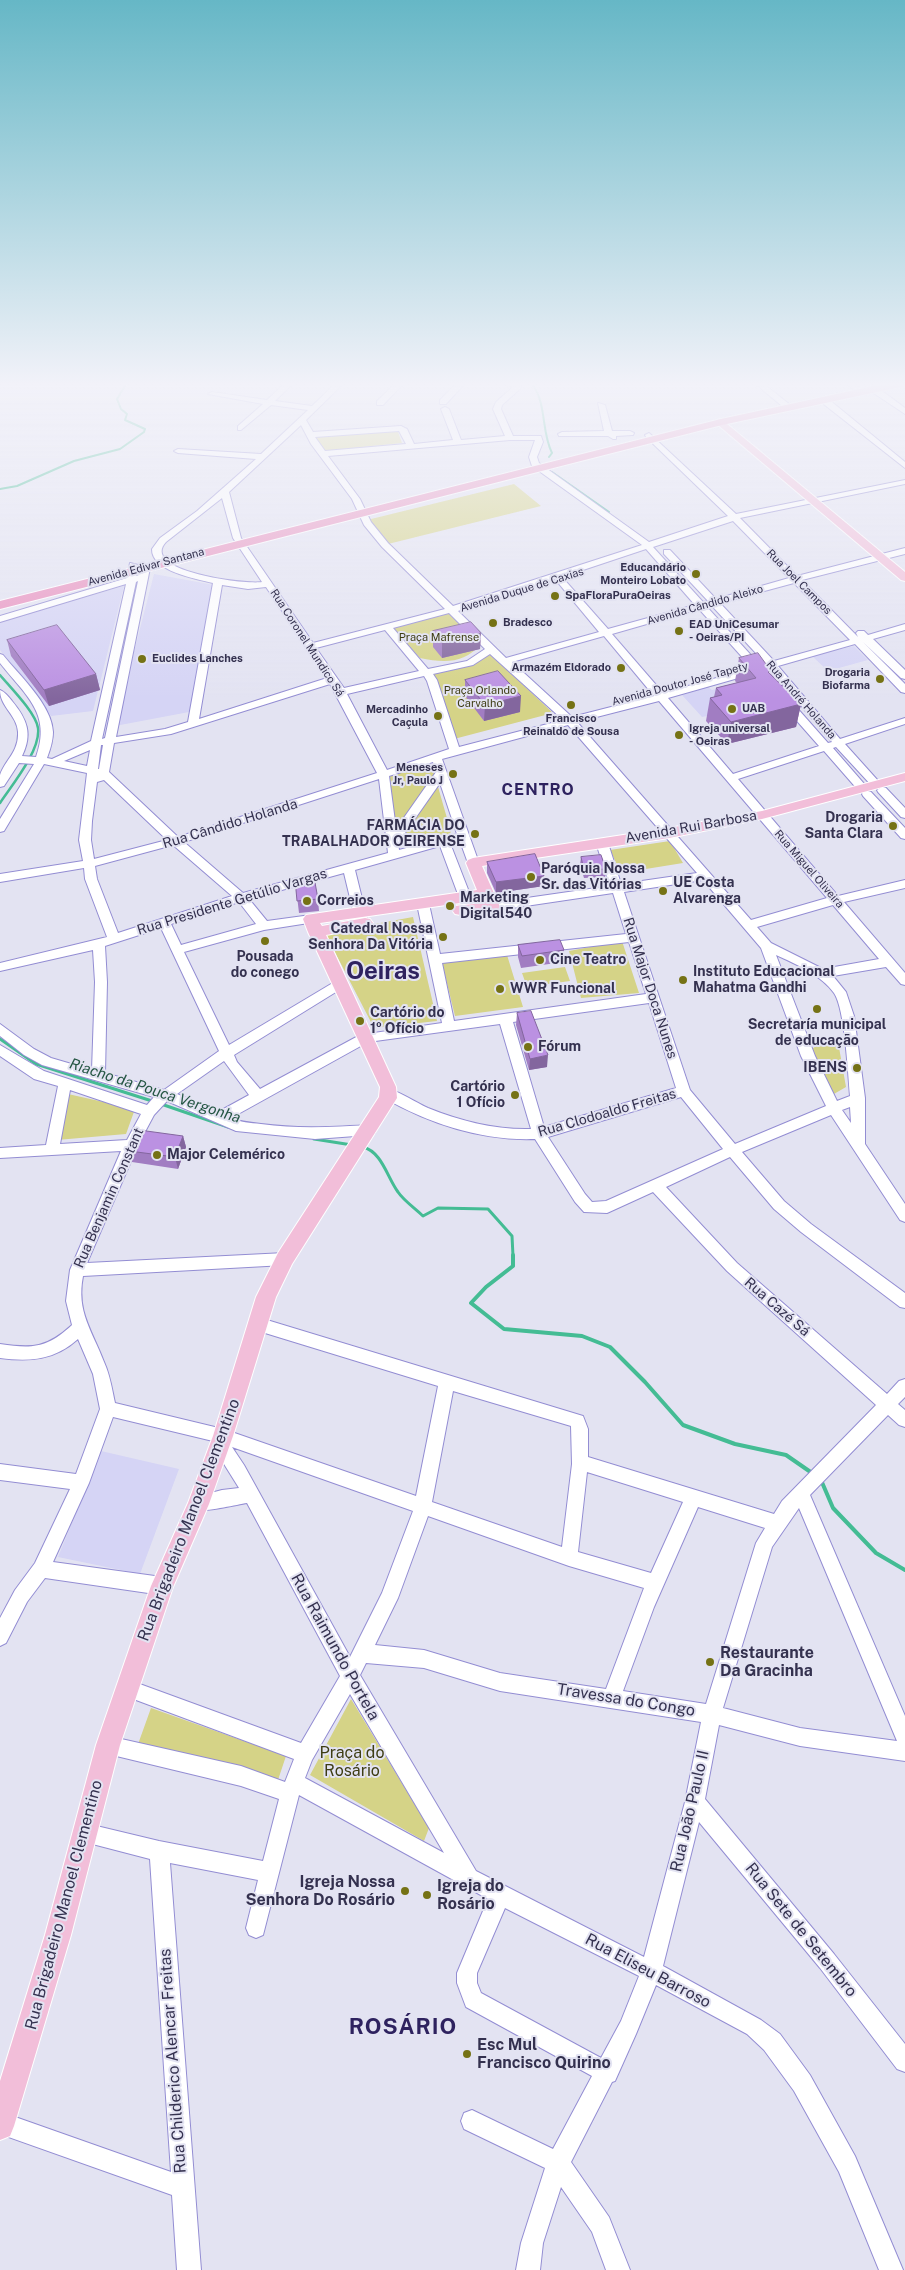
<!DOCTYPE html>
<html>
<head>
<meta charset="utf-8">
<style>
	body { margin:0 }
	canvas { display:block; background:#e3e3f2 }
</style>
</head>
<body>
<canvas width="905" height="2270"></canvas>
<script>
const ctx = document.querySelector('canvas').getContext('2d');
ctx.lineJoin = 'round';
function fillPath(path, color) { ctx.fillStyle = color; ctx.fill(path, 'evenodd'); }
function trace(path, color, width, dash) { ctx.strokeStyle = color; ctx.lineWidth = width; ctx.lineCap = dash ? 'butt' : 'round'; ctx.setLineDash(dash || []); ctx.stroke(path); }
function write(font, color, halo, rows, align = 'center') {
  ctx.font = font + ' "Public Sans",sans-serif'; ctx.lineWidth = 4; ctx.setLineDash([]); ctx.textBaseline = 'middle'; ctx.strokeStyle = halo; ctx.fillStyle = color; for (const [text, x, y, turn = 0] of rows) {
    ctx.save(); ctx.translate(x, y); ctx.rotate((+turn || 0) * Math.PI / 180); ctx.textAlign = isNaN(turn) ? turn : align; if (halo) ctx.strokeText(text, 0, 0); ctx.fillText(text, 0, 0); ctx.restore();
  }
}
fillPath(new Path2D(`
	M154,574l60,11 -25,127 -74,14z
	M124,586l-31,125 -42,5 -51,-66v-29z
	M854,646l14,14 -40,11 -16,-15z
	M708,687l4,3 8,-2 -8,27 -10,2 -20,-22z
	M101,1451l78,18 -39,105 -82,-17z`), '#d5d4f5');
fillPath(new Path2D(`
	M397,429l5,14 -79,8 -8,-15z
	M514,484l27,22 -153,38 -21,-24z
	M444,613l5,1 32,30c-17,20 -37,19 -61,14l-27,-29 4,-4z
	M490,654l63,59 -99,26 -17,-57 -6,-14c22,1 41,0 59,-14z
	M417,765l15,1 19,66 -3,3 -50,12 -10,-74z
	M670,841l13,22 -62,10 -11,-23z
	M413,917l24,104 -63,7 -49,-95z
	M622,941l17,52 -58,5 -12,-47z
	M507,955l16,52 -68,9 -13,-53z
	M565,967l5,14 -43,6 -5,-14z
	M837,1036l9,51 -19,11 -18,-48z
	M68,1094l67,15 -9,25 -69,6z
	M351,1699l78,129 -5,13 -114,-66z
	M151,1708l135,48 -9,27 -140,-36z`), '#d5d387');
trace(new Path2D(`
	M534,381l-1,4c14,21 8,46 19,68l-3,4
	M552,472l57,40
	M0,489l17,-3 57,-25 46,-12 24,-17 1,-3 -20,-9 2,-6 -6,-5 -4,-10 11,-18`), '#44bc94', 2);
trace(new Path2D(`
	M0,675c10,12 36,38 38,53 3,22 -26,57 -38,75`), '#44bc94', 2.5);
trace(new Path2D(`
	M0,1039l36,25 116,37
	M161,1104l67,23
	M314,1139l38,6
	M363,1147c19,5 24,30 35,45 6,9 17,16 25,24l15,-8 50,1 24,27 1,20`), '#44bc94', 3);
trace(new Path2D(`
	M513,1255v11l-27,21 -15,16 33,26 78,7 28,11 35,35 38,43 52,19 51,11 26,18
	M821,1480l12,28 43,45 29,17`), '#44bc94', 4);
const minor = new Path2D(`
	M287,381h8l-20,20 37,5 26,-25h8l-40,39 7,12 88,-6 6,3 7,15 39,-4 -12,-31 4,-2 4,2 12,31 44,-4 -12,-27 3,-7 17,-15 -17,-6h13l12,3v4l-19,17 -1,4 12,27h28l2,6 -6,15 2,6 110,79 79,-26 -82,-79 -1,-2 4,-2 87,81 169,-34v4l-165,34 57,58 108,-28v6l-103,26 56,57 -2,-4 2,-2h6l4,4 37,-11v6l-32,9 32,31v9l-4,-1 -38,-36 42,42v9l-4,-1 -46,-48 -77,22 62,73 65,-21v6l-60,20 36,40 -1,2h-8l-36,-39 -3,1 33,38 1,2 -1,2h-8l-34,-39 -86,28 100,117 67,-16v8l-61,14 61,71v12l-4,-1 -15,-17 -53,9 13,16 8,24 11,82v46l40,60v18l-5,-2 -69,-105 -89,37 42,49 27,23 94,69v15l-5,-1 -99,-75 -27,-23 -44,-52 -64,30 71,76 150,131 12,-13 6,-2v18l-7,7 7,6v17l-6,-2 -11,-10 -78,80 95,221v45l-105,-15 -81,-21 -14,74 129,155 71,90v28l-8,-3 -77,-101 -121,-146 -36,144 98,54 19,14 30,41 45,81 48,114h-24l-40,-98 -45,-81 -30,-41 -17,-16 -91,-49 -20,49 -21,47 -3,1 -41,80 38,55 21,53h-24l-14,-38 -31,-45 -18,56 -3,27h-24l5,-27 24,-75 -81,-39 -3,-8 3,-8 8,-3 81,39 39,-73 -126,-69 -9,-24v-10l31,-74 -189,-104 -36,140 -7,3 -7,-3 -3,-7 12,-48 -88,-17 31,407h-24l-5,-75 -172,-61 1,-22 170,60 -21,-313 -73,-19 -3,-7 3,-7 7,-3 75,18 104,20 16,-62 -38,-13 -133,-32 -7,-2 -2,-7 2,-7 7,-2 133,30 44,16 9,-23 -174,-65 -3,-6 3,-6 6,-3 175,64 39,-67 -93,-173c-12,2 -46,10 -55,7l-2,-6 2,-6 30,-8 17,-2 -25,-40 -1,-7 -100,-24 -24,66 -36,79 109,15 6,3 3,6 -3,6 -6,3 -117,-17 -18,24 -21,41 -6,3v-28l15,-28 20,-27 35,-74 -70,-9v-16l76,10 24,-65 -7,-35 -15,-35c-23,21 -48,23 -78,19v-14c33,5 47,4 72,-19l-6,-24 4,-31 51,-119 -121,7v-10l46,-3 12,-59 -24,-7 -34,-23v-11l44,26 103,34 7,-8 -112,-32 -18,-10 -24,-19v-12l34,25 17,9 41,12 3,-88 -2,-32 -93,21v-8l107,-26 -22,-58 -1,-11 -84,14v-8l83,-13 -4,-21 8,-67 -43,-9 -40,67 -4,1v-13l34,-55 -15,-1 -15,23 -4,1c0,-3 0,-8 0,-12 5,-15 19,-23 18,-43 -1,-17 -18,-25 -18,-42 5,2 8,6 12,11 15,18 21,33 10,55l14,1c16,-44 -11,-62 -36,-94v-9l3,1c16,20 49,50 50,77 0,9 -3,18 -6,26l5,1 39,-18 35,-157 -126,38v-6l127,-38 3,-15 8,2 -2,11 3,-1 3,-9h6l2,2 -34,169 49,-8 23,-7 25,-139c-17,-4 -62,-12 -61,-34l8,-11 37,-27 59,-52 -78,-6 -4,-2 4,-2 83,5 47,-44 -37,-5 -30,25h-3v-4l25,-22 -55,-10 4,-2 55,8zM301,425l10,19 41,55 12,26 18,22 63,62 -132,34 -72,-105 -12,-46zM399,431l7,13 -81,7 -10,-14zM510,440h25l-6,17 3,9 110,79 -189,61 -65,-63 -17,-21 -11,-23 -32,-43zM222,498l11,40 29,44c-17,3 -123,-11 -96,-40zM733,521l56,57 -73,21 -46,-49h-6v4l44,47 -5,1 -50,-55zM646,549l49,56 -87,24 -46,-52zM555,579l44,53 -93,26 -48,-47zM138,581l-33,157 -3,1 34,-157zM794,583l56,57 -76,21 -54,-58zM222,585l26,4 18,-2 61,91 -128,41zM712,606l54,58 -6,1 -53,-58zM699,609l53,59 -89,25 -51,-59zM449,613l36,36 -18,12 -39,8 -35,-41zM385,630l34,41 -75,17 -28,-40zM604,636l50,60 -82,21 -60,-55zM490,654l73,66 -104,27 -22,-67 -4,-6 40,-9zM770,669l62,73 -4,1 -38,-43h-8v4l37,42 -86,28 -65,-76zM424,676l3,5 22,68 -62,21 -40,-76zM330,684l47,89 -199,64 -69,-65 5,-29 57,-9zM659,701l168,197 -76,22 -174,-198zM568,725l129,148 -76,11 -13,-41 -6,-4 -4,1 -2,3 14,43 -118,17 -6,4 6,4 121,-18 13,41 -186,20 -11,-50 -2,-3h-8l-2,3 25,119 -82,12 -100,54 -23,-27 -3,-7 110,-68 2,-3 -6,-4 -4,1 -107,64 -45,-93 80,-22 51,-8 2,-3 -6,-4 -44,6 -18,-22 95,-26 12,50 2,3h8l2,-3 -13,-53 85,-24 19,51 6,4 4,-1 2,-3 -21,-54 10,-2 9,25h8l2,-3 -37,-104zM101,745h2l-4,24h-1zM90,750l-3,16 -23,-5zM433,762l3,10 -40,57 -7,-53zM379,779l9,74 -145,40 -59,-51zM104,780l63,60 -73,19 -3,-19 1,-19 5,-39zM440,783l17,51 -58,16 -1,-7zM173,845l59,51 -114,37 -21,-54 -2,-13zM703,880l58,68 40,108 25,50 -91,38 -45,-54 -66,-198zM239,902l17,22 -75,21 -10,-21zM833,905l46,54 -56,10 -52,-26 -14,-16zM161,928l58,123 -55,39 -59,-17 2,-91 -2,-36zM629,942l17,52 -192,27 -12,-58zM776,955c20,9 45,20 58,38 11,16 14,81 16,103l-13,5 -22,-45zM649,1003l27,85 -132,39 -31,-105zM500,1024l31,105c-35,1 -71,-8 -103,-21 -13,-6 -26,-15 -39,-19l-5,1 -2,4 2,4c46,26 98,43 151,41l40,63 9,10 23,1 46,-21 74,79 149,134 -94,96 -8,13 -186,-57v-28l-5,-13 -326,-99 -5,2 -3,5 3,5 186,57 -22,110 -193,-67 -108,-26c-3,-14 -5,-28 -11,-41 -12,-32 -28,-50 -21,-86l202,-11 5,-2 2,-4 -2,-4 -5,-2 -198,10 51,-118 16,-30 13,-14 69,30 79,8 54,-4 5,-1 2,-4 -2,-4 -5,-1c-37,2 -71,4 -108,-1 -11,-1 -21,-2 -30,-6l137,-76zM224,1061l25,34 -31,17 -41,-18zM70,1090l71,24 -14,26 -67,4zM681,1097l42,52 -117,52 -14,1 -7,-8 -37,-57zM850,1107l1,16 -9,-13zM453,1391l118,35 1,38 -10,83 -130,-45zM232,1447l181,64 -31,82 -32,64 -106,-192zM587,1472l96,30 -32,71 -73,-21zM698,1507l67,21 -9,15 -50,161 -83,-13 31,-84zM799,1508l98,233 -97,-13 -77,-20 49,-161zM428,1516l141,50 75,22 -38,101 -106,-16 -76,-23 -49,-5 23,-47zM366,1663l58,5 76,23 201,31 -16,80 -41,155 -168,-86 -116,-196zM350,1694l94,159 -139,-75 7,-18zM505,1908l134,68 -18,45 -20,37 -120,-65 -4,-10v-10z
	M398,381h8l-23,24h-6v-4z
	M459,381h8l-21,23h-6v-4z
	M752,381h8l29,23 -7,2z
	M844,381h8l10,8 -7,2z
	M872,388h6l27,20v6l-33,-22z
	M821,398h6l78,64v6l-84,-66z
	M598,403l7,2 7,26h18l4,2 -1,2 -17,1v3h-3l-5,-3h-49l-1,-2 4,-2 42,-1z
	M882,787l4,1 19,20v10l-4,-1 -23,-25 -1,-2z
	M867,791l4,1 34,36v11l-4,-1 -38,-42 -1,-2 1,-2z`);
const major = new Path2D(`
	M721,419l184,153v9l-4,-1 -184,-156v-4z
	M905,773v8l-143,38 -93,19 -187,28 18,41 -3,4c-12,3 -30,6 -42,3l-3,-4 3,-4 28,-3 -2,-3 -161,23 2,3 43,-8 5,1 3,4 -3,4 -5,1 -39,7 70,152 1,11 -105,166 -16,33 -43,139 -24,68 -36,83 -53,158 -49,190 -57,191 -4,10 -10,4v-59l45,-146 51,-190 55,-159 37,-83 25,-67 43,-139 22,-44 101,-156 1,-10 -72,-155 -5,-13 3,-4 171,-25 -11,-27 2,-3 5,-2 196,-30 93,-17z`);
const highway = new Path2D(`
	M897,381h8v5l-183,39 -722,184v-8l721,-182z`);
trace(minor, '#938dd3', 2);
trace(major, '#fff', 2);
trace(highway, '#fff', 2);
fillPath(minor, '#fff');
fillPath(major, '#f2bed9');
fillPath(highway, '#e993c0');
fillPath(new Path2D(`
	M433,631l48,2 -1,16 -38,9 -9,-11z
	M7,640l89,34 4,16 -51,16 -38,-50z
	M739,658l32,16 30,30 -5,23 -69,17 -21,-23 4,-23 4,-1 2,-9 21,-5 -2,-2z
	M465,680l55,32 -36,9 -19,-25z
	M581,857l25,12 -1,8 -21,1 -4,-13z
	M487,862l57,14v10l-48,7 -9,-20z
	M295,879l23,20 1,12 -20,2z
	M518,945l46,5 -1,12 -42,6 -3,-11z
	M517,1013l30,54 -18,3 -13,-45z
	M183,1136l3,11 -8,22 -46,-7 -3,-11z`), '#a17dc2');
fillPath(new Path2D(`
	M481,633l-1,16 -38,9v-16z
	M96,674l4,16 -51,16 -5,-16z
	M521,696l-1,16 -36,9 1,-16z
	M801,704l-5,23 -69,17 4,-22z
	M544,876v10l-48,7v-11z
	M548,1055l-1,12 -18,3 1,-11z
	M183,1136l3,11 -8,22 -3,-12z`), '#83669e');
const building = new Path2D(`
	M471,622l10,11 -39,9 -9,-11z
	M57,625l39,49 -52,16 -37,-50z
	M758,653l13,18 -3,1 33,32 -70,18 -21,-24 12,-3 -6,-7 40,-10 -17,-20z
	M498,671l23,25 -36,9 -20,-25z
	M535,854l9,22 -48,6 -9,-20z
	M601,855l5,14 -22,1 -3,-13z
	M314,877l4,22 -21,2 -2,-22z
	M560,940l4,10 -42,6 -4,-11z
	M531,1011l17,44 -18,4 -13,-46z
	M139,1130l44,6 -8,21 -46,-6z`);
fillPath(building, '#bb91e2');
trace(building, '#83669e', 1);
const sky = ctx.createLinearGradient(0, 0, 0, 699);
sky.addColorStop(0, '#66b7c6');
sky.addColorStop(0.55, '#f2f2f9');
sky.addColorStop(1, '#f2f2f900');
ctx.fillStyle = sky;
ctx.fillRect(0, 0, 905, 699);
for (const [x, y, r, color] of [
	[696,574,5,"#757215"],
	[555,596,5,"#757215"],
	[493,623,5,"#757215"],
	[679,631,5,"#757215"],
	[142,659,5,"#757215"],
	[621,668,5,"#757215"],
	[880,679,5,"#757215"],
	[571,705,5,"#757215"],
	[732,709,5,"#757215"],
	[438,716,5,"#757215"],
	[679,735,5,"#757215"],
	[453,774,5,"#757215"],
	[893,826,5,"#757215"],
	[475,834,5,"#757215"],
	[531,877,5,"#757215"],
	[663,891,5,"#757215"],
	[307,901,5,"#757215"],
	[450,906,5,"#757215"],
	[443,937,5,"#757215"],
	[265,941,5,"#757215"],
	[540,960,5,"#757215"],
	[683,980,5,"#757215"],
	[500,989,5,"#757215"],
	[817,1009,5,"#757215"],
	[360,1021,5,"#757215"],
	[528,1047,5,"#757215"],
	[857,1068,5,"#757215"],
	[515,1095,5,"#757215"],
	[157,1155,5,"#757215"],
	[710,1662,5,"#757215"],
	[405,1891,5,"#757215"],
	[427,1895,5,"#757215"],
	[467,2054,5,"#757215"]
]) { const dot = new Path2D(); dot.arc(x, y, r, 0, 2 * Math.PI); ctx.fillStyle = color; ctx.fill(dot); trace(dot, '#e3e3f2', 2); }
write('11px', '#34314f', '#e3e3f2', [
	["Avenida Edivar Santana",146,567,-15],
	["Rua Joel Campos",799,582,45],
	["Avenida Duque de Caxias",522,590,-17],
	["Avenida Cândido Aleixo",705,605,-16],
	["Rua Coronel Mundico Sá",307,643,57],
	["Avenida Doutor José Tapety",680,684,-15],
	["Rua André Holanda",801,700,49],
	["Rua Miguel Oliveira",809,869,49]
]);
write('bold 11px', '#34314f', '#e3e3f2', [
	["Educandário",686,568,"right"],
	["Monteiro Lobato",686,581,"right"],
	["SpaFloraPuraOeiras",565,596],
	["Bradesco",503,623],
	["EAD UniCesumar",689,625],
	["- Oeiras/PI",689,638],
	["Euclides Lanches",152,659],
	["Armazém Eldorado",611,668,"right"],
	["Drogaria",870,673,"right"],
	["Biofarma",870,686,"right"],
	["UAB",742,709],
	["Mercadinho",428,710,"right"],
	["Caçula",428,723,"right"],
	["Francisco",571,719,"center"],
	["Reinaldo de Sousa",571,732,"center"],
	["Igreja universal",689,729],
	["- Oeiras",689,742],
	["Meneses",443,768,"right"],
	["Jr, Paulo J",443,781,"right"]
], 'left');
write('11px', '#3e3d13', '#e3e3f2', [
	["Praça Mafrense",439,638],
	["Praça Orlando",480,691],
	["Carvalho",480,704]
]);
write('bold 14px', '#34314f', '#e3e3f2', [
	["Drogaria",883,818,"right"],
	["Santa Clara",883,834,"right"],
	["FARMÁCIA DO",465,826,"right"],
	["TRABALHADOR OEIRENSE",465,842,"right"],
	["Paróquia Nossa",541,869],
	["Sr. das Vitórias",541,885],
	["UE Costa",673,883],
	["Alvarenga",673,899],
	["Marketing",460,898],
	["Digital540",460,914],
	["Correios",317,901],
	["Catedral Nossa",433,929,"right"],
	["Senhora Da Vitória",433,945,"right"],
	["Pousada",265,957,"center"],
	["do conego",265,973,"center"],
	["Cine Teatro",550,960],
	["Instituto Educacional",693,972],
	["Mahatma Gandhi",693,988],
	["WWR Funcional",510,989],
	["Cartório do",370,1013],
	["1º Ofício",370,1029],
	["Secretaría municipal",817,1025,"center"],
	["de educação",817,1041,"center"],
	["Fórum",538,1047],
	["IBENS",847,1068,"right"],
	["Cartório",505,1087,"right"],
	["1 Ofício",505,1103,"right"],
	["Major Celemérico",167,1155]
], 'left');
write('14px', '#34314f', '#e3e3f2', [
	["Rua Cândido Holanda",230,824,-17],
	["Avenida Rui Barbosa",691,827,-10],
	["Rua Presidente Getúlio Vargas",232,902,-17],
	["Rua Major Doca Nunes",650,988,72],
	["Rua Clodoaldo Freitas",607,1113,-16],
	["Rua Benjamin Constant",109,1198,-66],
	["Rua Cazé Sá",777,1307,41]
]);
write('italic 15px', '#255644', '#e3e3f2', [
	["Riacho da Pouca Vergonha",155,1091,18]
]);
ctx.letterSpacing = '1px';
write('bold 16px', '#2e225f', '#e3e3f2', [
	["CENTRO",538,790]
]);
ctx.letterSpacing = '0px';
write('16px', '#34314f', '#e3e3f2', [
	["Rua Brigadeiro Manoel Clementino",189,1520,-69],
	["Rua Raimundo Portela",335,1647,61],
	["Travessa do Congo",626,1700,9],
	["Rua João Paulo II",690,1811,-77],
	["Rua Brigadeiro Manoel Clementino",64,1905,-75],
	["Rua Sete de Setembro",801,1930,51],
	["Rua Eliseu Barroso",648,1971,28],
	["Rua Childerico Alencar Freitas",173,2061,-94]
]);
write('bold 16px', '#34314f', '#e3e3f2', [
	["Restaurante",720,1653],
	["Da Gracinha",720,1671],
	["Igreja Nossa",395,1882,"right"],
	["Senhora Do Rosário",395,1900,"right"],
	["Igreja do",437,1886],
	["Rosário",437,1904],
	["Esc Mul",477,2045],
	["Francisco Quirino",477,2063]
], 'left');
write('16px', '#3e3d13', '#e3e3f2', [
	["Praça do",352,1753],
	["Rosário",352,1771]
]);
ctx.letterSpacing = '1px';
write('bold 22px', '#2e225f', '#e3e3f2', [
	["ROSÁRIO",403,2027]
]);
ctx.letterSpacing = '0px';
write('bold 24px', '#2e225f', '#e3e3f2', [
	["Oeiras",383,972]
]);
</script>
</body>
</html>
